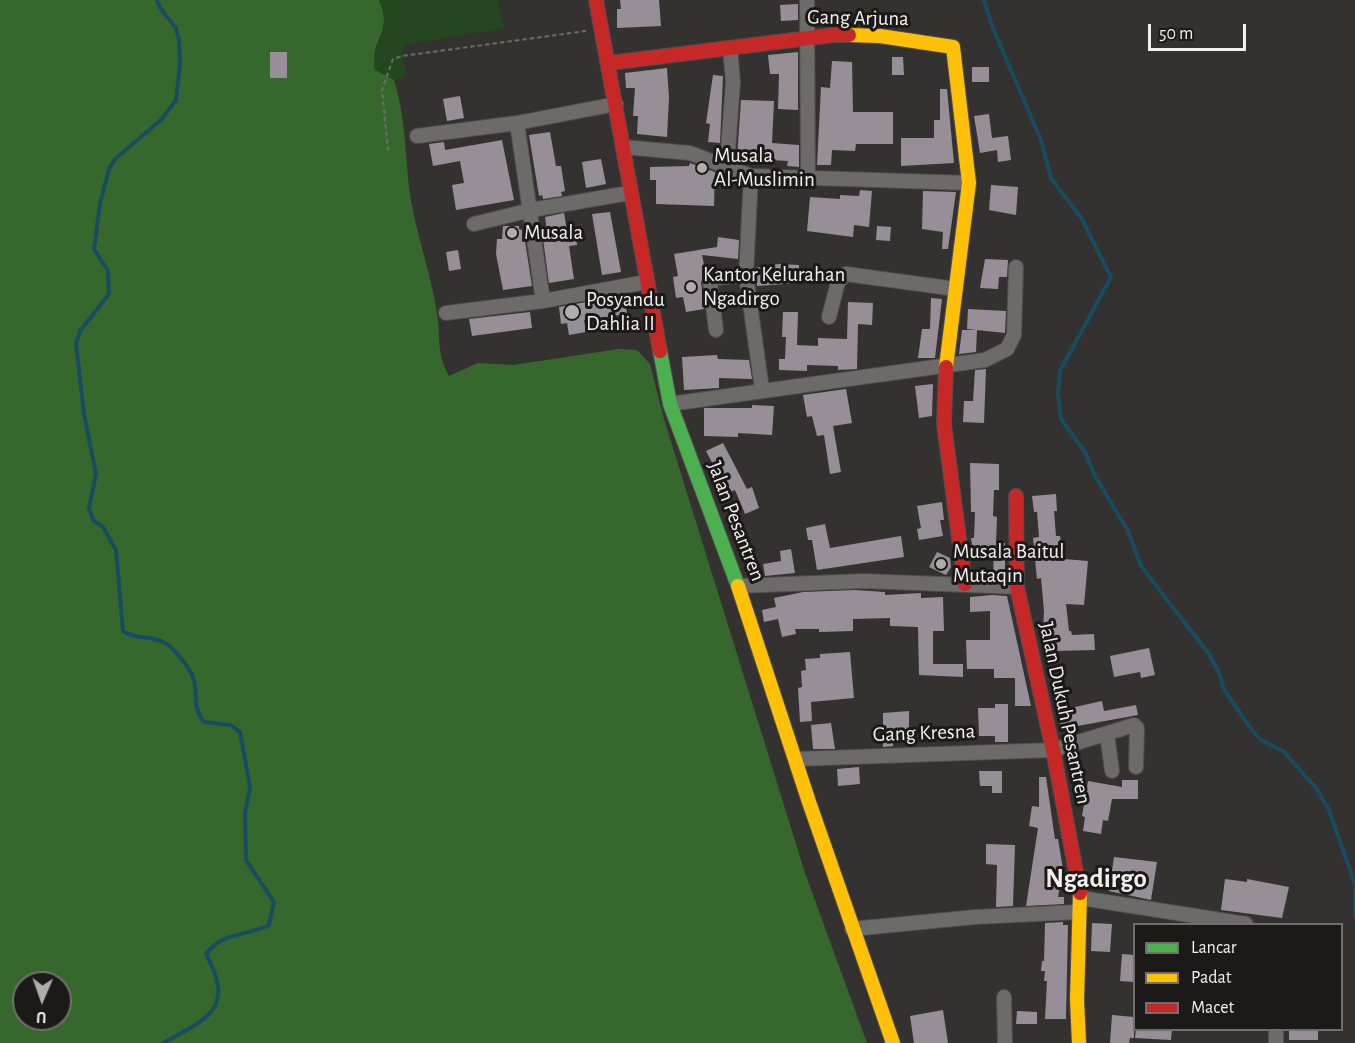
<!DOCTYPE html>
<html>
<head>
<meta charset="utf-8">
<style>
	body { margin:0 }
	#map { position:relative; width:1355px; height:1043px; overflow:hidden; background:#343230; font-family:"Alegreya Sans",sans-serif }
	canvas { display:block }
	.legend { position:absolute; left:1133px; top:923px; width:210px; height:108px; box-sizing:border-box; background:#1c1a19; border:2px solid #72706e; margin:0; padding:8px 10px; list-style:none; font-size:18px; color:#f2f0ee }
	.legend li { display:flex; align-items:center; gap:12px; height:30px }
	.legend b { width:30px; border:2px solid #72706e }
	.north { position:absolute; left:12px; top:971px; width:60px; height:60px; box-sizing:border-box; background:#1c1a19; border:2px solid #72706e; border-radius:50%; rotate:182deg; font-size:16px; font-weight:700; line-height:24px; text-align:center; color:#f2f0ee }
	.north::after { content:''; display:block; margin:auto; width:21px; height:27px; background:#b0aeac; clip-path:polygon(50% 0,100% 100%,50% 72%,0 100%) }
	.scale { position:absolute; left:1148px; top:24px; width:98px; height:27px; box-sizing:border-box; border:3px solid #f2f0ee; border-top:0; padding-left:8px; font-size:18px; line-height:21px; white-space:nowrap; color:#f2f0ee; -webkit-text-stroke:4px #1c1a19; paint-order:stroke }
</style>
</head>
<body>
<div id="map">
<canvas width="1355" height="1043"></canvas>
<ul class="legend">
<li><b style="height:8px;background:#4caf50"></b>Lancar</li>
<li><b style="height:8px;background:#ffc107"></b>Padat</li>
<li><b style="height:8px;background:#c62828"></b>Macet</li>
</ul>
<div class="north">U</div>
<div class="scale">50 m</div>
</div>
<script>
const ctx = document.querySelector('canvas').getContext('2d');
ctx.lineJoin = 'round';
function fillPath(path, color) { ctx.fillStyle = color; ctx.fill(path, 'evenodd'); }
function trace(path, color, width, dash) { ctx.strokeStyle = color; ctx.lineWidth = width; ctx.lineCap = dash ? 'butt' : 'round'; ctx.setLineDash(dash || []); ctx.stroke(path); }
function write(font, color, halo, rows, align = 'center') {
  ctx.font = font + ' "Alegreya Sans",sans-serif'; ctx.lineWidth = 6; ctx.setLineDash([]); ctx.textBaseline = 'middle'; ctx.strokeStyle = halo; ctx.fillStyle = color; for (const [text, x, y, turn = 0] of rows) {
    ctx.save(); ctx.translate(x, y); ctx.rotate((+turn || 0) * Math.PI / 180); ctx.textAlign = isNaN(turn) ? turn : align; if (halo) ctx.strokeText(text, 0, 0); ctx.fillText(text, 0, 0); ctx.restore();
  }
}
fillPath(new Path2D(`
	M379,0h119l6,28 -101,17v17l4,12 -13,6 -19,-10 -2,-11 12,-34z`), '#254720');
fillPath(new Path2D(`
	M0,0h379c15,35 -10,38 -4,70l19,10c14,44 10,87 19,131 7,34 19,68 24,103 4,25 -1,38 12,62l29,-13 35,2 106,-16 18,1 13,14 14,55 141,454 62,170h-867zM24,983h36v36h-36z`), '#36682e');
trace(new Path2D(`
	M157,0l3,8 16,20 3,12 1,24 -4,36 -15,20 -46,39 -6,10 -9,35 -6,45 14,22 1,23 -29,37 -4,12 8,71 12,60 -7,34 4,12 10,7 13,23 7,81c15,10 29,3 44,13 8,6 23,24 26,33 6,18 -2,29 11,45l26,3 10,7 10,55 -5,26 1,47 28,42 -5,23c-21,11 -48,7 -63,29 30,55 1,65 -43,89
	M984,0l8,26 49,114 10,38 31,41 29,58 -51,94 -2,23 3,25 24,33 10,24 33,55 13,35 68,88 12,23 2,11 28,41 10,11 22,11 33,37 13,22 26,74v32`), '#184d61', 4);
fillPath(new Path2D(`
	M620,0h39l2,26 -44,2v-19h4z
	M798,4v16l-17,1 -1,-16z
	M270,52h17v26h-17z
	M798,52v58l-20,-1 1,-35h-9l-2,-19z
	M892,57h11l1,18h-12z
	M832,61l20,1 1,50h40v32h-37l-1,7 -23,-1 -1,15h-14l4,-78 9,1z
	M972,67h17v15h-17z
	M667,68l2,30 -2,39 -30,-3 1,-18h-5l2,-28h-9l-1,-15z
	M713,75l10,1 -3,67 -12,-1 2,-18 -4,-1z
	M940,89h7l7,74 -53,3v-28h33v-18h6z
	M460,96l4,22 -17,3 -4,-22z
	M741,100l33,1 -2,42 27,2v22l-12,-1 1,-5 -51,-3z
	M989,114l3,24 16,-2 3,24 -13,2 -1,-12 -17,3 -6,-37z
	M550,132l6,34h5l4,25 -4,1 1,4 -19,3 -1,-4 -3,1 -10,-61z
	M502,140l12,60 -58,10 -4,-25 12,-2 -4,-22 -27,5 -4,-22 15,-2 1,8z
	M601,159l5,25 -20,4 -4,-26z
	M690,163l25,9 -1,34 -58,-2v-24h-6v-13l39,-1z
	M991,185l27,2 -2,28 -27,-5z
	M860,190l12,1 -3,36 -15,-2 -1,12 -46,-6 3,-34 30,2v-4l19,1z
	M923,191l33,1 -8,57h-6l1,-17 -21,-3z
	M610,212l11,60 -19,3 -10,-61z
	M564,213l4,23 8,-2 1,11 -8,1 5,33 -25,4 -6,-44 5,-1 -3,-21z
	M503,226h16v3l3,1v12l3,-1 7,45 -29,4 -7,-36 1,-15h5z
	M877,226l14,1 -1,14 -14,-1z
	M718,237l21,3 -1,19 -36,-4 4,19 -5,8 3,27 -18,3 -3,-15 -7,1 -3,-21 5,-1 -4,-22 43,-7z
	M458,250l3,19 -12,2 -3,-19z
	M985,259l23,1 -1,17h-8l-1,12 -18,-1z
	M779,264l20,1v18l-42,3 -2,-18z
	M624,295l3,19 -43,6 2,12 -17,3 -2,-12 -6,1 -2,-17z
	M931,298l11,1 -7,59h-17l4,-29h8z
	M848,302l25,1 -1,22 -14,-1 -1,45 -19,1v-4l-31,-1v6l-28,-1v-11h6l1,-22h-4l1,-25h15l-1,33 21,1v-8l29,1z
	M968,309l38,2 -1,22 -38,-4z
	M530,312l2,16 -60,8 -3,-17z
	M962,330h15l-1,22 -17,2z
	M717,355l1,4 31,1 3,19 -33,-1v10l-35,2 -2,-33z
	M986,369l-2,54 -21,-1 1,-21h9l2,-31z
	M933,384l-1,32 -13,2 -4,-32z
	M846,389l6,34 -19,3 8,46 -11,2 -6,-39 -7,1 -5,-20 -5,1 -4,-22z
	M752,405l22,1 -2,29 -34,-2v4l-34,-1v-28h48z
	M723,443l24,46 5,-2 7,21 -14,6 -10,-24 -7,3 -22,-42z
	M970,463l29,1v26h-5l-1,26 4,1 -1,25 9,1v35l-12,-1 1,-26 -21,-1 -2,-12h3l1,-26h-4z
	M1056,494l1,17h-3l2,25h4l4,23 24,2 -4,44 -18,-1 3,27h2l1,4 22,-1 1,16 -41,1 -1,-11 -12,1 -2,-9 1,-3h3l1,-18 -3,-33 -4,1 -4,-41 6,-1 -2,-25h-3l-2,-16z
	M942,502l2,18h-4l3,16 -24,4 -2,-11 4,-1 -4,-22z
	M825,524l5,24 71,-12 3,21 -87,13 -5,-30h-4l-2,-12z
	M791,549l4,24 -30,3 -2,-12 18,-3 -1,-10z
	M937,552l13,6 1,9 -5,8 -17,-8z
	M855,590l30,2v3l36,-2v5l22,-1 1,34h-11v33h30v13l-44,-2 -1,-48 -28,-1v-8l-37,1v12l-34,1v-3h-24l1,5 -14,3 -4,-18 -14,3 -2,-12 14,-3 -2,-9 29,-6z
	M992,595l15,1 24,110h-16v-28h-21v-9h-27l-1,-29h24v-29l-20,1v-15z
	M1149,648l6,27 -14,3 -1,-6 -26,5 -4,-21z
	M850,652l4,46 -43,4 1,19 -12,1 -2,-34 4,-1 -1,-16 5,-1 -1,-11 15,-1v-4z
	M1102,701l2,10 32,-6 2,10 -77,14 -4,-18z
	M995,704h13v38h-13v-6h-16l-1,-28h17z
	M909,711v31l-16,1v3l-10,1v-34z
	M831,723l4,26h-22l-2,-24z
	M859,767l1,17 -22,2 -1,-17z
	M979,771h23v22h-10v-7h-12z
	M1039,777h7l9,62h3l5,30 -5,28h6v7l-38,2 12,-78 -9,-2 3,-20 7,1z
	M1122,780h16v19h-26l-4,22 -5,-1 -2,14 -18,-3 2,-14 -3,-1 6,-35 34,6z
	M986,844l29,1 -2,61 -17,1 1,-42 -11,-1z
	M1114,857l43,5 -6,38 -42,-9z
	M1225,879l22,3v-3l42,8 -7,31 -61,-8z
	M1063,922v3h5l-2,94h-21l2,-38h-3l1,-10h-4l1,-10h2l1,-38z
	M1092,923l20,1 -2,28 -19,-1z
	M1122,954l12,1v27l-14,-1z
	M943,1010l5,33h-34l-4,-27z
	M1017,1011l20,1v12h-21z
	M1112,1015l22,2v21h-4l-1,5h-19z
	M1136,1029h36l-1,11 -36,-2z
	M1289,1029h29v11h-29z`), '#988e97');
const street = new Path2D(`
	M807,0l1,179
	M517,123l26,178
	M417,136l100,-13 99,-19
	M623,147l67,6 61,23 218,7
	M727,165l6,-83 -3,-34
	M474,224l57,-14 98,-17
	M746,275l5,-99
	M446,313l97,-12 103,-19
	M829,317l9,-35 8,-8 110,15
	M716,330l-6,-48 6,-4 30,-3 16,114
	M670,404l315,-44 22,-11 7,-14 2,-68
	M739,586l125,-5 153,6
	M1107,734l5,37
	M796,759l257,-9 81,-25 3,3 -1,39
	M1081,898l165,26
	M852,929l123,-12 103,-5
	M1004,997l1,46
	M1276,1030v13`);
const fast = new Path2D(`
	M660,351l10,53 68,182`);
const slow = new Path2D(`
	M849,35l31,1 73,11 16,136 -23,184
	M738,586l71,216 84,241
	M1079,1043l-2,-43 3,-107`);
const jam = new Path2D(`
	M596,0l64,351
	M609,63l224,-28h16
	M946,367l-2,57 21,160
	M1016,496l1,91 36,163 27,143`);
trace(street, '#4f4e4c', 16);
trace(fast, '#4f4e4c', 16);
trace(slow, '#4f4e4c', 16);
trace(jam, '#4f4e4c', 16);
trace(new Path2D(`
	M388,151l-6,-61 11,-31 9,-3 184,-25`), '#6d6c6b', 2, [4.5, 3]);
trace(street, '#6c6b6a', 14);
trace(fast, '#4caf50', 14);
trace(slow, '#ffc107', 14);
trace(jam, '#c62828', 14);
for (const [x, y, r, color] of [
	[702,168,6,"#b0aeac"],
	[512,233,6,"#b0aeac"],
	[691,287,6,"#b0aeac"],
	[572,312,8,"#b0aeac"],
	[941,564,6,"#b0aeac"]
]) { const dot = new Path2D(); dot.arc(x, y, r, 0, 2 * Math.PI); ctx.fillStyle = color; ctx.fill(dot); trace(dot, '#1c1a19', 2); }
write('21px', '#f2f0ee', '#1c1a19', [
	["Gang Arjuna",858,18,1],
	["Jalan Pesantren",736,521,69],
	["Jalan Dukuh Pesantren",1065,713,78],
	["Gang Kresna",924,733,-2]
]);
write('21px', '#f2f0ee', '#1c1a19', [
	["Musala",714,156],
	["Al-Muslimin",714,180],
	["Musala",524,233],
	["Kantor Kelurahan",703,275],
	["Ngadirgo",703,299],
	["Posyandu",586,300],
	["Dahlia II",586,324],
	["Musala Baitul",953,552],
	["Mutaqin",953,576]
], 'left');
write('bold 27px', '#f2f0ee', '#1c1a19', [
	["Ngadirgo",1096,879]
]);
</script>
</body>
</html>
